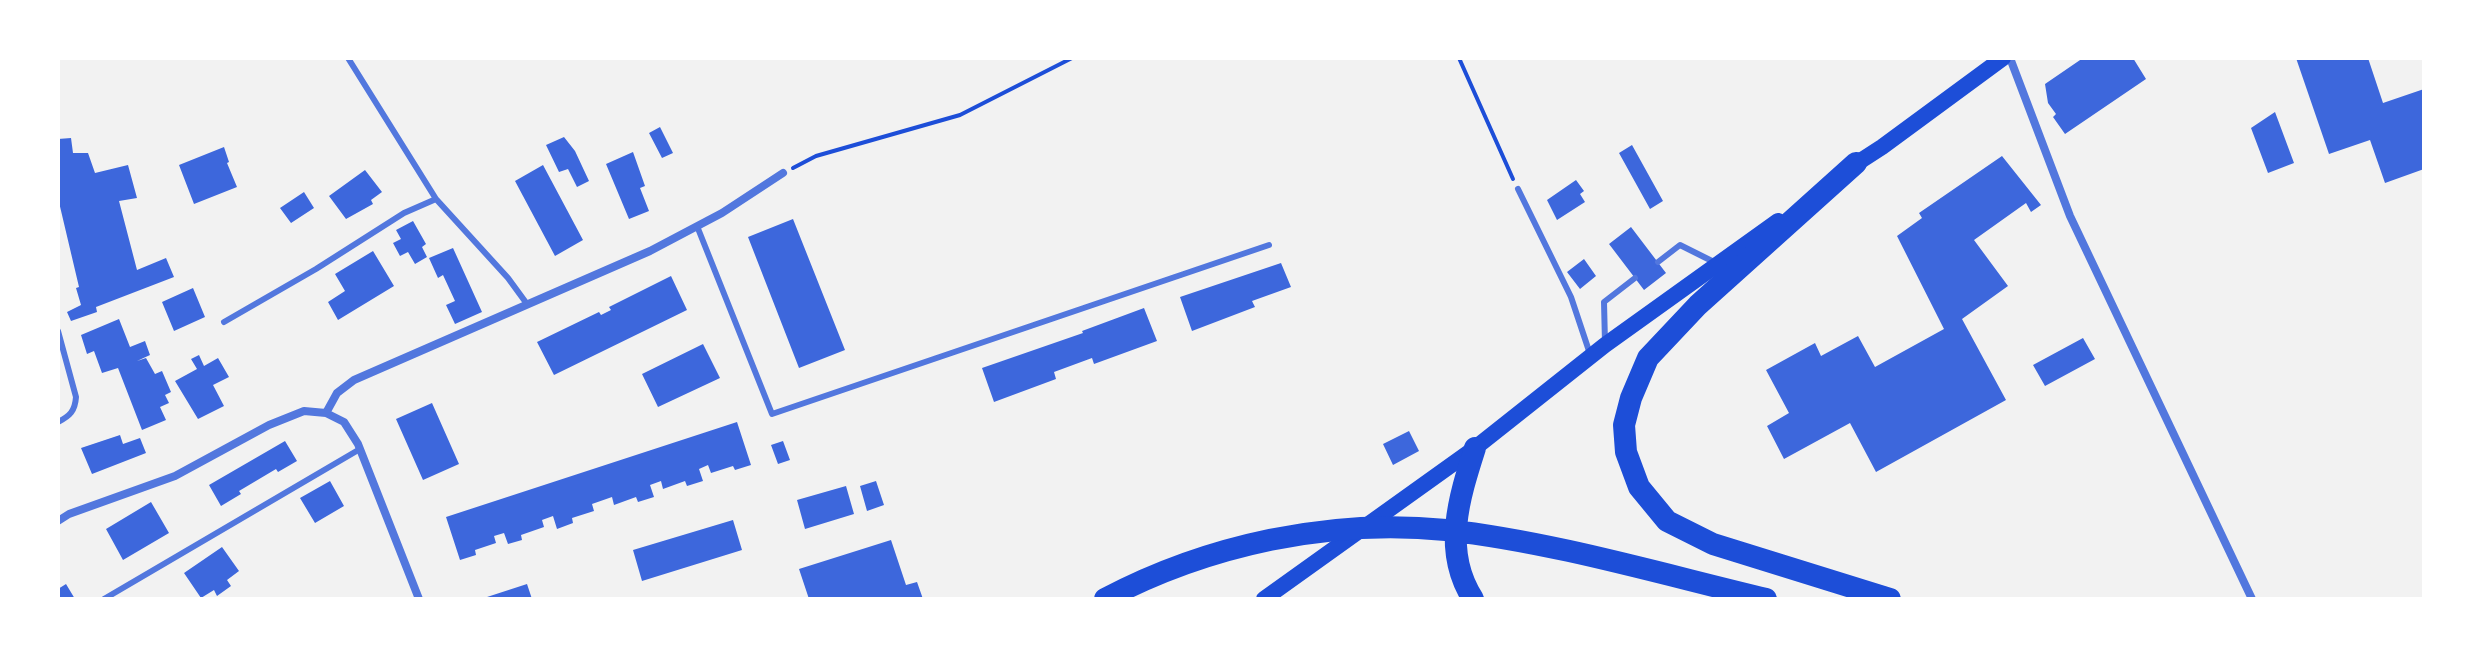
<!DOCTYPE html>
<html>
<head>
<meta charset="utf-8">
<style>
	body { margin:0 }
	#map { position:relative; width:2482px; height:657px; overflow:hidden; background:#f2f2f2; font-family:Spectral,serif }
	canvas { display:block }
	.frame { position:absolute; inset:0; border:60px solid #fff; pointer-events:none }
</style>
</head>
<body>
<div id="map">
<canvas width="2482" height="657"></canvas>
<div class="frame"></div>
</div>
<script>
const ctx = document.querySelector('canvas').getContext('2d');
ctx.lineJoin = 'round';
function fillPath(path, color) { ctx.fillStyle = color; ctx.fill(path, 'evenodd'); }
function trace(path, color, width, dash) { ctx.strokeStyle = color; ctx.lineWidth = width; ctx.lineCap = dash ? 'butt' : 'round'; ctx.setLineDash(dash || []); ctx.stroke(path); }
fillPath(new Path2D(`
	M2083,58h50l13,21 -81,55 -12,-17 3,-3 -8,-11 -3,-19z
	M2296,58h72l15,45 41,-14v80l-39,14 -15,-43 -41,14z
	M2275,112l19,51 -26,10 -17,-45z
	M660,127l13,26 -11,5 -13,-25z
	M564,137l11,14 14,30 -12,6 -9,-18 -9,3 -13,-27z
	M71,138l2,15h15l7,20 33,-8 9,33 -18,3 18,69 29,-12 8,19 -78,30 1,5 -26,9 -4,-9 14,-7 -5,-17 3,-1 -21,-89v-59z
	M1632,145l31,56 -13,8 -31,-56z
	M224,147l5,15 -2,1 10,24 -43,17 -15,-39z
	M633,152l12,34 -5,2 9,23 -20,8 -23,-55z
	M2002,156l39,49 -10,7 -5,-9 -52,37 34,46 -46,33 44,81 -130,72 -26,-49 -66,36 -17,-33 22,-13 -23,-43 49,-27 6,13 37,-20 17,31 69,-38 -47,-93 25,-18 -3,-5z
	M543,165l40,75 -28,16 -40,-75z
	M365,170l17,22 -11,8 2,4 -27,15 -17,-23z
	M1576,180l8,11 -4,3 5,8 -28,18 -10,-20z
	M304,192l10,16 -23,15 -11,-15z
	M793,219l52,131 -46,18 -51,-131z
	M413,221l13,23 -4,3 5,10 -12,7 -7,-12 -8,4 -7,-13 8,-4 -5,-9z
	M1631,227l35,46 -22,17 -35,-46z
	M453,248l29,64 -27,12 -9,-19 9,-4 -12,-26 -5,3 -9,-20z
	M373,251l21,35 -56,34 -10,-18 17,-11 -10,-17z
	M1584,259l12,17 -16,13 -13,-17z
	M1281,263l10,24 -39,14 3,6 -63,24 -12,-34z
	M671,276l16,34 -133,65 -17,-33 62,-30 2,3 10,-5 -2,-3z
	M193,288l12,29 -31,14 -12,-29z
	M1144,308l13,33 -63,23 -2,-6 -38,14 2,7 -62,23 -12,-34 101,-35 -1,-2z
	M119,319l11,28 15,-6 5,14 -13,6 9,-3 9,16 7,-3 9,21 -6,3 4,8 -9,4 6,13 -24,10 -24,-62 -16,5 -8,-22 -7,3 -6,-19z
	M2083,338l12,21 -50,27 -12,-21z
	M703,344l17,34 -62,29 -16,-33z
	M199,355l5,11 14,-8 11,19 -16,8 11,21 -26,13 -23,-38 22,-12 -6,-10z
	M432,403l27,61 -36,16 -27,-61z
	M737,422l14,43 -16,5 -2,-4 -22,7 -3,-8 -9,4 4,12 -16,5 -2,-5 -22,8 -2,-8 -11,4 4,12 -16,5 -2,-5 -22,8 -2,-8 -20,7 2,7 -22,7 1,5 -16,6 -4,-13 -11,4 2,7 -23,8 1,5 -14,4 -4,-11 -10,3 2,7 -21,7 1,5 -16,5 -14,-43z
	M1409,431l10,20 -26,14 -10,-21z
	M120,435l3,9 17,-6 6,15 -54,21 -11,-26z
	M285,441l12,20 -19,11 -2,-3 -37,22 2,3 -20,12 -12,-21z
	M783,441l7,19 -12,4 -7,-19z
	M330,481l14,25 -29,17 -15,-25z
	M876,481l8,24 -17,6 -7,-25z
	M846,486l8,28 -49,15 -8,-29z
	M151,502l18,31 -46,27 -17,-31z
	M733,520l9,30 -100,31 -9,-31z
	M891,540l15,45 11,-3 6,17h-114l-10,-30z
	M222,547l17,24 -12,9 4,6 -14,10 -3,-6 -13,8 -17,-25z
	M66,584l9,15h-17v-10z
	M527,584l5,15h-44l-1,-2z`), '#3d67dc');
trace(new Path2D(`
	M1459,58l54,121
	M793,168l23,-12 144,-41 112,-57`), '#1d4ed8', 4);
trace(new Path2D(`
	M348,58l88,141 72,79 19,26
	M1518,189l53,108 19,57
	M697,226l75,188 497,-169
	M1658,262l22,-17 36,18
	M224,322l92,-53 88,-56 32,-14
	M58,331l18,66c-1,14 -6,19 -18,25
	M1605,343l-1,-41 31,-24
	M104,599l256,-150`), '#5277de', 6);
trace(new Path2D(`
	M2010,58l60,158 182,383
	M326,413l11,-20 17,-13 296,-129 72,-38 61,-40
	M58,521l11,-7 106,-38 94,-51 35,-14 22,2 18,9 14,22 61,155`), '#5277de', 8);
trace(new Path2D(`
	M1848,169l34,-22 121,-89
	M1264,599l211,-151 130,-103 173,-124`), '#1d4ed8', 16);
trace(new Path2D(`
	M1856,163l-158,142 -50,53 -17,40 -7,27 2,27 13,35 28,34 46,23 177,55
	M1105,599c102,-54 226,-81 341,-69 107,12 215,44 320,69
	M1473,599c-31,-48 -14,-101 2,-151`), '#1d4ed8', 22);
</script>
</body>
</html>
